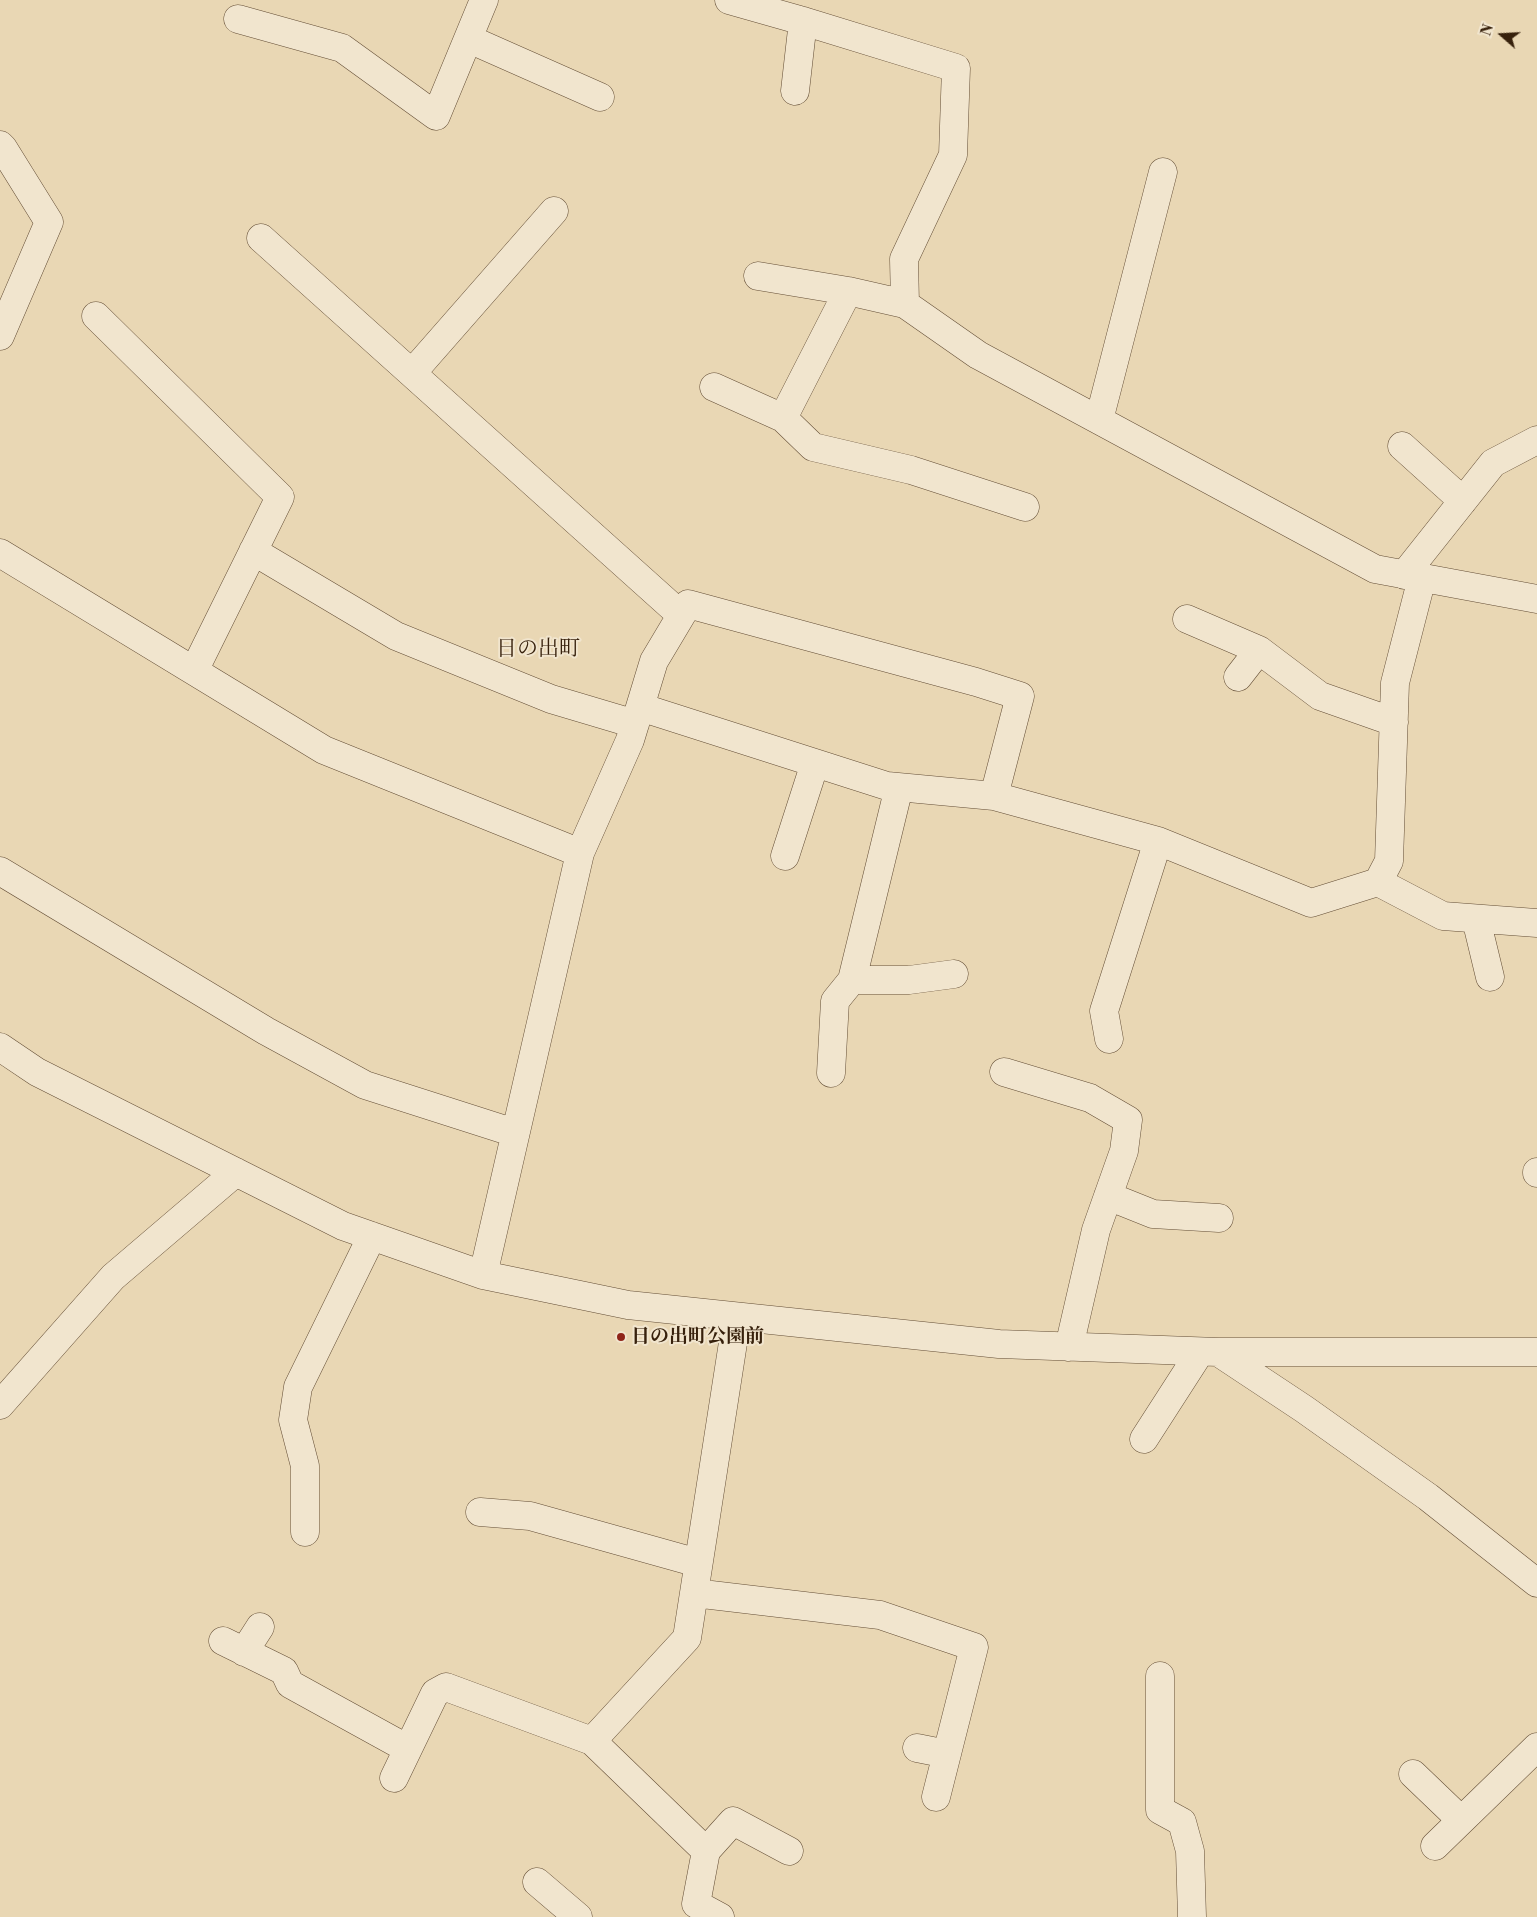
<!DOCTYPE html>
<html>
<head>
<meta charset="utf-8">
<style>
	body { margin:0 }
	#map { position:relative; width:1537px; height:1917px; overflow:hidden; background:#e9d7b4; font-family:"Libre Bodoni",serif }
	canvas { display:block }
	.north { position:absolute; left:1477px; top:10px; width:50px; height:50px; -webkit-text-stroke:4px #f1e5ce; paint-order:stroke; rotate:289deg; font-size:14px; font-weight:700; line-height:20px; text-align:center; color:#37210c }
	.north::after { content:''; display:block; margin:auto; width:18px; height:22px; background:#37210c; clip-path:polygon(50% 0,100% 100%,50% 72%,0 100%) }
</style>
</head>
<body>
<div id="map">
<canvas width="1537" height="1917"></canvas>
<div class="north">N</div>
</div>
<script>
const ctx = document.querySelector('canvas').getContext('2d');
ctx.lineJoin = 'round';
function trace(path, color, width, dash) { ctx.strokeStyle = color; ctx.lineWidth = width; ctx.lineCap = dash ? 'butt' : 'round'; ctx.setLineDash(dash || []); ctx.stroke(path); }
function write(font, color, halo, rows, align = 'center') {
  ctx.font = font + ' "Libre Bodoni","Noto Serif JP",serif'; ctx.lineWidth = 4; ctx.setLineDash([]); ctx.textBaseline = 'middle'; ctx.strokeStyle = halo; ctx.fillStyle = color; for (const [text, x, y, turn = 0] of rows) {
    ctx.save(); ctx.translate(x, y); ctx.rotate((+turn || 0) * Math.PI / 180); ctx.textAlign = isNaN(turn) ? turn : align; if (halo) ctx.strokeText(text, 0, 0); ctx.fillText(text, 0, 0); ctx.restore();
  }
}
const minor = new Path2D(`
	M729,0l74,21 153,47 -3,87 -49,104 1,45 73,51 397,214 162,30
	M238,19l104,29 94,68 48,-116
	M469,39l131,58
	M795,91l8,-70
	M0,145l3,3 46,74 -49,114
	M261,238l420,377
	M758,276l90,15
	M96,316l184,181 -86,174
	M412,373l142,-162
	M714,387l69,31 65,-127 57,13
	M783,418l30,29 98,23 114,37
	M1099,420l64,-248
	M1402,446l61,55
	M253,551l143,85 155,63 84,25
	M0,553l324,197 256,103
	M1404,575l89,-112 44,-23
	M1187,619l72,31 61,46 74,26
	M1238,677l21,-27
	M640,707l247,79 107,10 164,45 153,62 67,-21 11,-21 6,-178 27,-105
	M785,856l30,-93
	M0,871l266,160 99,54 150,48
	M1378,882l65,34 94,7
	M1476,919l14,58
	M852,980h57l45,-6
	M1109,1039l-5,-28 54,-170
	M0,1047l37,25 306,154 140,49 145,30 371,39 219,8h319
	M1004,1072l86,26 38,22 -4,31 -28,79 -27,117
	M831,1073l4,-72 17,-21 47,-193
	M1537,1173v-1
	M1108,1196l45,18 66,4
	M483,1275l97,-422 50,-113 24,-79 34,-57 288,78 44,14 -26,100
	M1218,1352l86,57 124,88 109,86
	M0,1405l113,-128 123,-105
	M1144,1439l56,-87
	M480,1512l50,4 168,47
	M305,1532v-66l-12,-46 5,-33 74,-151
	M694,1593l186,22 94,32 -38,150
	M223,1641l61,30 6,13 118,65
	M244,1652l16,-25
	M1160,1676v134l22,12 8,29 2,66
	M917,1748l30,6
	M1413,1774l48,46
	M394,1778l41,-85 11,-6 146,54
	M1435,1846l102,-99
	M706,1851l27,-30 56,30
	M537,1882l41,35
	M720,1917l-24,-13 10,-53 -114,-110 95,-103 50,-321`);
trace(minor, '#644e36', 29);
trace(minor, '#f1e5ce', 28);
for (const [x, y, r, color] of [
	[621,1337,5,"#8f2418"]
]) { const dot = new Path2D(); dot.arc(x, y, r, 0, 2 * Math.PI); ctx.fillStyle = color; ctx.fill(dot); trace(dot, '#f1e5ce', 2); }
write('bold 19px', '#37210c', '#f1e5ce', [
	["日の出町公園前",631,1337]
], 'left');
write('21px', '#37210c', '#f1e5ce', [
	["日の出町",538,650]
]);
</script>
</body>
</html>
